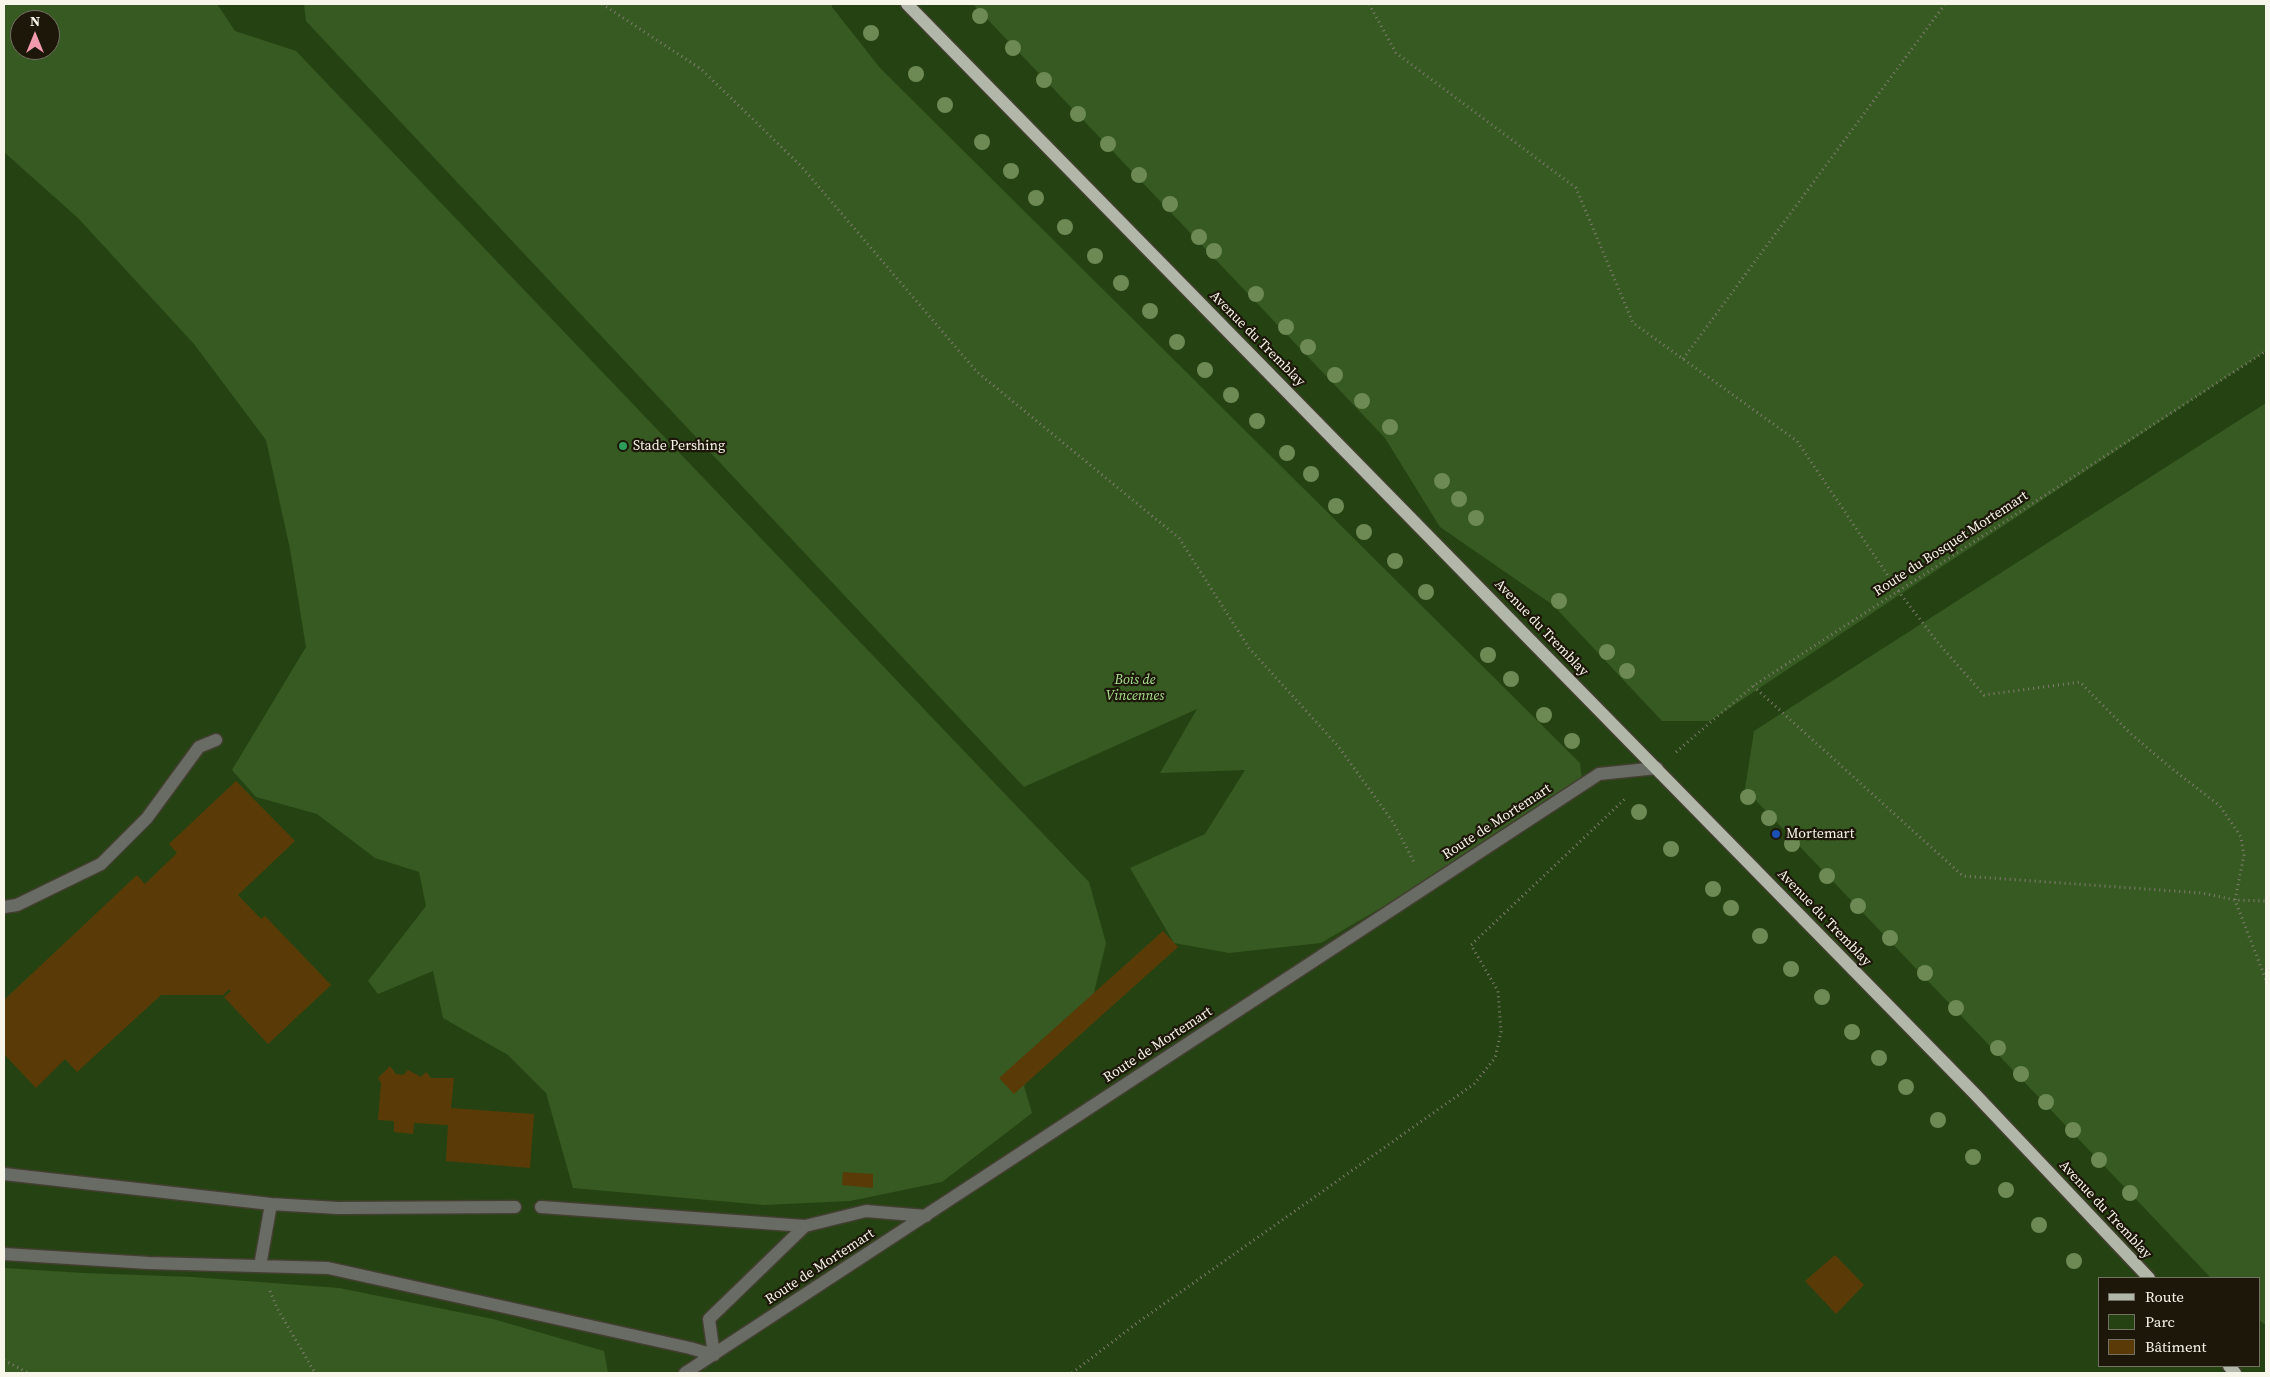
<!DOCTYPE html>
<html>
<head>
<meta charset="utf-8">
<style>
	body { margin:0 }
	#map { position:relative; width:2270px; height:1377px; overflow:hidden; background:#252112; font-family:"Source Serif 4",serif }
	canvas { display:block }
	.frame { position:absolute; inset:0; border:5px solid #f8f5eb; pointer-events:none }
	.legend { position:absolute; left:2098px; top:1277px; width:162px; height:90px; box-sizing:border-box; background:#1c1709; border:1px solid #747063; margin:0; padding:6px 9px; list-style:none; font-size:15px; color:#f8f5eb }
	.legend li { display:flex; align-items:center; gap:10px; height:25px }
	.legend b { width:25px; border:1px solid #747063 }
	.north { position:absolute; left:10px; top:10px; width:50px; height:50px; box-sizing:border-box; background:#1c1709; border:1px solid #747063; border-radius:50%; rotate:0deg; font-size:14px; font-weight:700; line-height:20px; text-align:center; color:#f8f5eb }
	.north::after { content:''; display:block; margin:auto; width:18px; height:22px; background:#f29aae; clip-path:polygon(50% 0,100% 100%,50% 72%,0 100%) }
</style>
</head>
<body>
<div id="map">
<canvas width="2270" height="1377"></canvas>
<div class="frame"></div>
<ul class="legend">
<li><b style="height:6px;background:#b2b8a9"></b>Route</li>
<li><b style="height:14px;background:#254312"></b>Parc</li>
<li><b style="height:14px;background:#5a3b07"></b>Bâtiment</li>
</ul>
<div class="north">N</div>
</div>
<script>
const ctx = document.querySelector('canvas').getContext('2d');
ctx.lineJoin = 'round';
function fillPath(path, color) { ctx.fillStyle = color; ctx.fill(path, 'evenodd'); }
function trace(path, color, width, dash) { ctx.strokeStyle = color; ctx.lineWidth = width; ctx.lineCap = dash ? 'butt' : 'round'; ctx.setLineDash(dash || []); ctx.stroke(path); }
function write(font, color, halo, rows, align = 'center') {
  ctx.font = font + ' "Source Serif 4",serif'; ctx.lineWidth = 4.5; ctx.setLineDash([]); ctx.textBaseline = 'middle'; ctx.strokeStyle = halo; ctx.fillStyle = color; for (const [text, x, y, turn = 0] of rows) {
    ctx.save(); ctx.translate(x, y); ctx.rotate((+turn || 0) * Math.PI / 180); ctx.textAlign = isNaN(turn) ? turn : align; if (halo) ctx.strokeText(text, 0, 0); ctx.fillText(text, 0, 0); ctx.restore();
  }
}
fillPath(new Path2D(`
	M4,4h2262v1369h-2262zM20,20h30v30h-30zM2099,1278h160v88h-160z`), '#254312');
fillPath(new Path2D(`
	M4,4h213l18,27 61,20 793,831 17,61 -14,58 -68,85 8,27 -90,69 -92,19 -86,4 -191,-17 -27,-95 -38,-38 -65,-37 -10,-47 -55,23 -10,-13 58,-75 -7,-34 -44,-14 -58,-44 -61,-17 -24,-27 74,-123 -16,-98 -24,-109 -72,-96 -116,-126 -74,-66zM20,20h30v30h-30z
	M304,4h528v3l48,61 700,695 3,27 -262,153 -92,10 -55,-10 -44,-75 75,-34 40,-64 -85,3 37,-64 -173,78 -718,-766z
	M973,4h1293v347l-556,370h-48l-109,-116 -113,-78 -55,-89z
	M2266,403v922l-7,-5v-42h-48l-466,-489 9,-58z
	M4,1268l79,5 110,4 146,11 154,31 111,32 4,22h-604z`), '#365a21');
fillPath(new Path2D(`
	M236,781l59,60 -57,54 23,24 4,-3 66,69 -63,59 -44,-47 7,-6 -2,-2 -6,6h-62l-84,77 -12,-13 -29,29 -32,-34v-54l133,-125 8,9 32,-31 -8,-9z
	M1163,931l15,16 -164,147 -15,-16z
	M390,1066l6,8 7,1 5,-5 13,7 5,-5 5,6h23l-3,30 83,6 -4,54 -84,-7 2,-36 -34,-2 -1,11 -19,-2v-11l-16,-1 3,-37 -3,-5z
	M843,1172l30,2v14l-31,-3z
	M1835,1255l29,30 -28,29 -31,-33z`), '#5a3b07');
const minor = new Path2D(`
	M4,907l13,-2 84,-41 46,-46 52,-71 17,-7
	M4,1174l267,30 -11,62
	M271,1204l67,4 177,-1
	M541,1207l264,19 61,-15 60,5
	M4,1254l145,9 179,5 362,80 24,7 -5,-36 96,-93
	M685,1373l914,-599 58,-6`);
const major = new Path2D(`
	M907,4l1067,1089 175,185
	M2229,1366l6,7`);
trace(minor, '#433f30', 15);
trace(major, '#433f30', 15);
trace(new Path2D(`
	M602,4l99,65 100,97 176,206 202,166 70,110 89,98 55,76 22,42
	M1369,4l27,49 180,135 57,135 164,118 102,151 40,52 45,51 96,-13 50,51 41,35 49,38 21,31 3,18 -9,45 31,80
	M1683,359l262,-355
	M1753,686l210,190 239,17 33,7 31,1
	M1676,752l77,-66 513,-335
	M270,1291l7,17 38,65
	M4,1360l24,13
	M1072,1373l65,-50 337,-239 21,-26 6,-26 -3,-41 -27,-46 156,-148`), '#807d70', 3, [1, 4]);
trace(minor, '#696c65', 12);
trace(major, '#b2b8a9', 12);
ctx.fillStyle = '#6d8a55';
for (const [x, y] of [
	[980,16],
	[871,33],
	[1013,48],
	[916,74],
	[1044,80],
	[945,105],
	[1078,114],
	[982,142],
	[1108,144],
	[1011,171],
	[1139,175],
	[1036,198],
	[1170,204],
	[1065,227],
	[1199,237],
	[1214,251],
	[1095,256],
	[1121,283],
	[1256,294],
	[1150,311],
	[1286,327],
	[1177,342],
	[1308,347],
	[1205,370],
	[1335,375],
	[1231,395],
	[1362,401],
	[1257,421],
	[1390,427],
	[1287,453],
	[1311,474],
	[1442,481],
	[1459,499],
	[1336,506],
	[1476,518],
	[1364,532],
	[1395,561],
	[1426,592],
	[1559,601],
	[1607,652],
	[1488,655],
	[1627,671],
	[1511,679],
	[1544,715],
	[1572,741],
	[1748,797],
	[1639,812],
	[1769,818],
	[1792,844],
	[1671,849],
	[1827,876],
	[1713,889],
	[1858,906],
	[1731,908],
	[1760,936],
	[1890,938],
	[1791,969],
	[1925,973],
	[1822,997],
	[1956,1008],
	[1852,1032],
	[1998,1048],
	[1879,1058],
	[2021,1074],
	[1906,1087],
	[2046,1102],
	[1938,1120],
	[2073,1130],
	[1973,1157],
	[2099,1160],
	[2006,1190],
	[2130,1193],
	[2039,1225],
	[2074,1261]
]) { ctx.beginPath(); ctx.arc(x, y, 8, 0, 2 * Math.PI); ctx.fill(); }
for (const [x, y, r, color] of [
	[623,446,5,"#2e9e5b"],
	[1776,834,5,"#1a4fb4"]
]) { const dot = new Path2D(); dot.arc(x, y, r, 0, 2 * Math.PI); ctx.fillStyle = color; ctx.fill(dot); trace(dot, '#1c1709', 2); }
write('14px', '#f8f5eb', '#1c1709', [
	["Avenue du Tremblay",1257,339,45],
	["Route du Bosquet Mortemart",1951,544,-33],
	["Avenue du Tremblay",1541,628,46],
	["Route de Mortemart",1497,822,-33],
	["Avenue du Tremblay",1824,918,46],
	["Route de Mortemart",1158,1045,-33],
	["Avenue du Tremblay",2105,1210,47],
	["Route de Mortemart",820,1267,-33]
]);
write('14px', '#f8f5eb', '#1c1709', [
	["Stade Pershing",633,446],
	["Mortemart",1786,834]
], 'left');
write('italic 14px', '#a8e08c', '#1c1709', [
	["Bois de",1135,680],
	["Vincennes",1135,696]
]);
</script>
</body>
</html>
